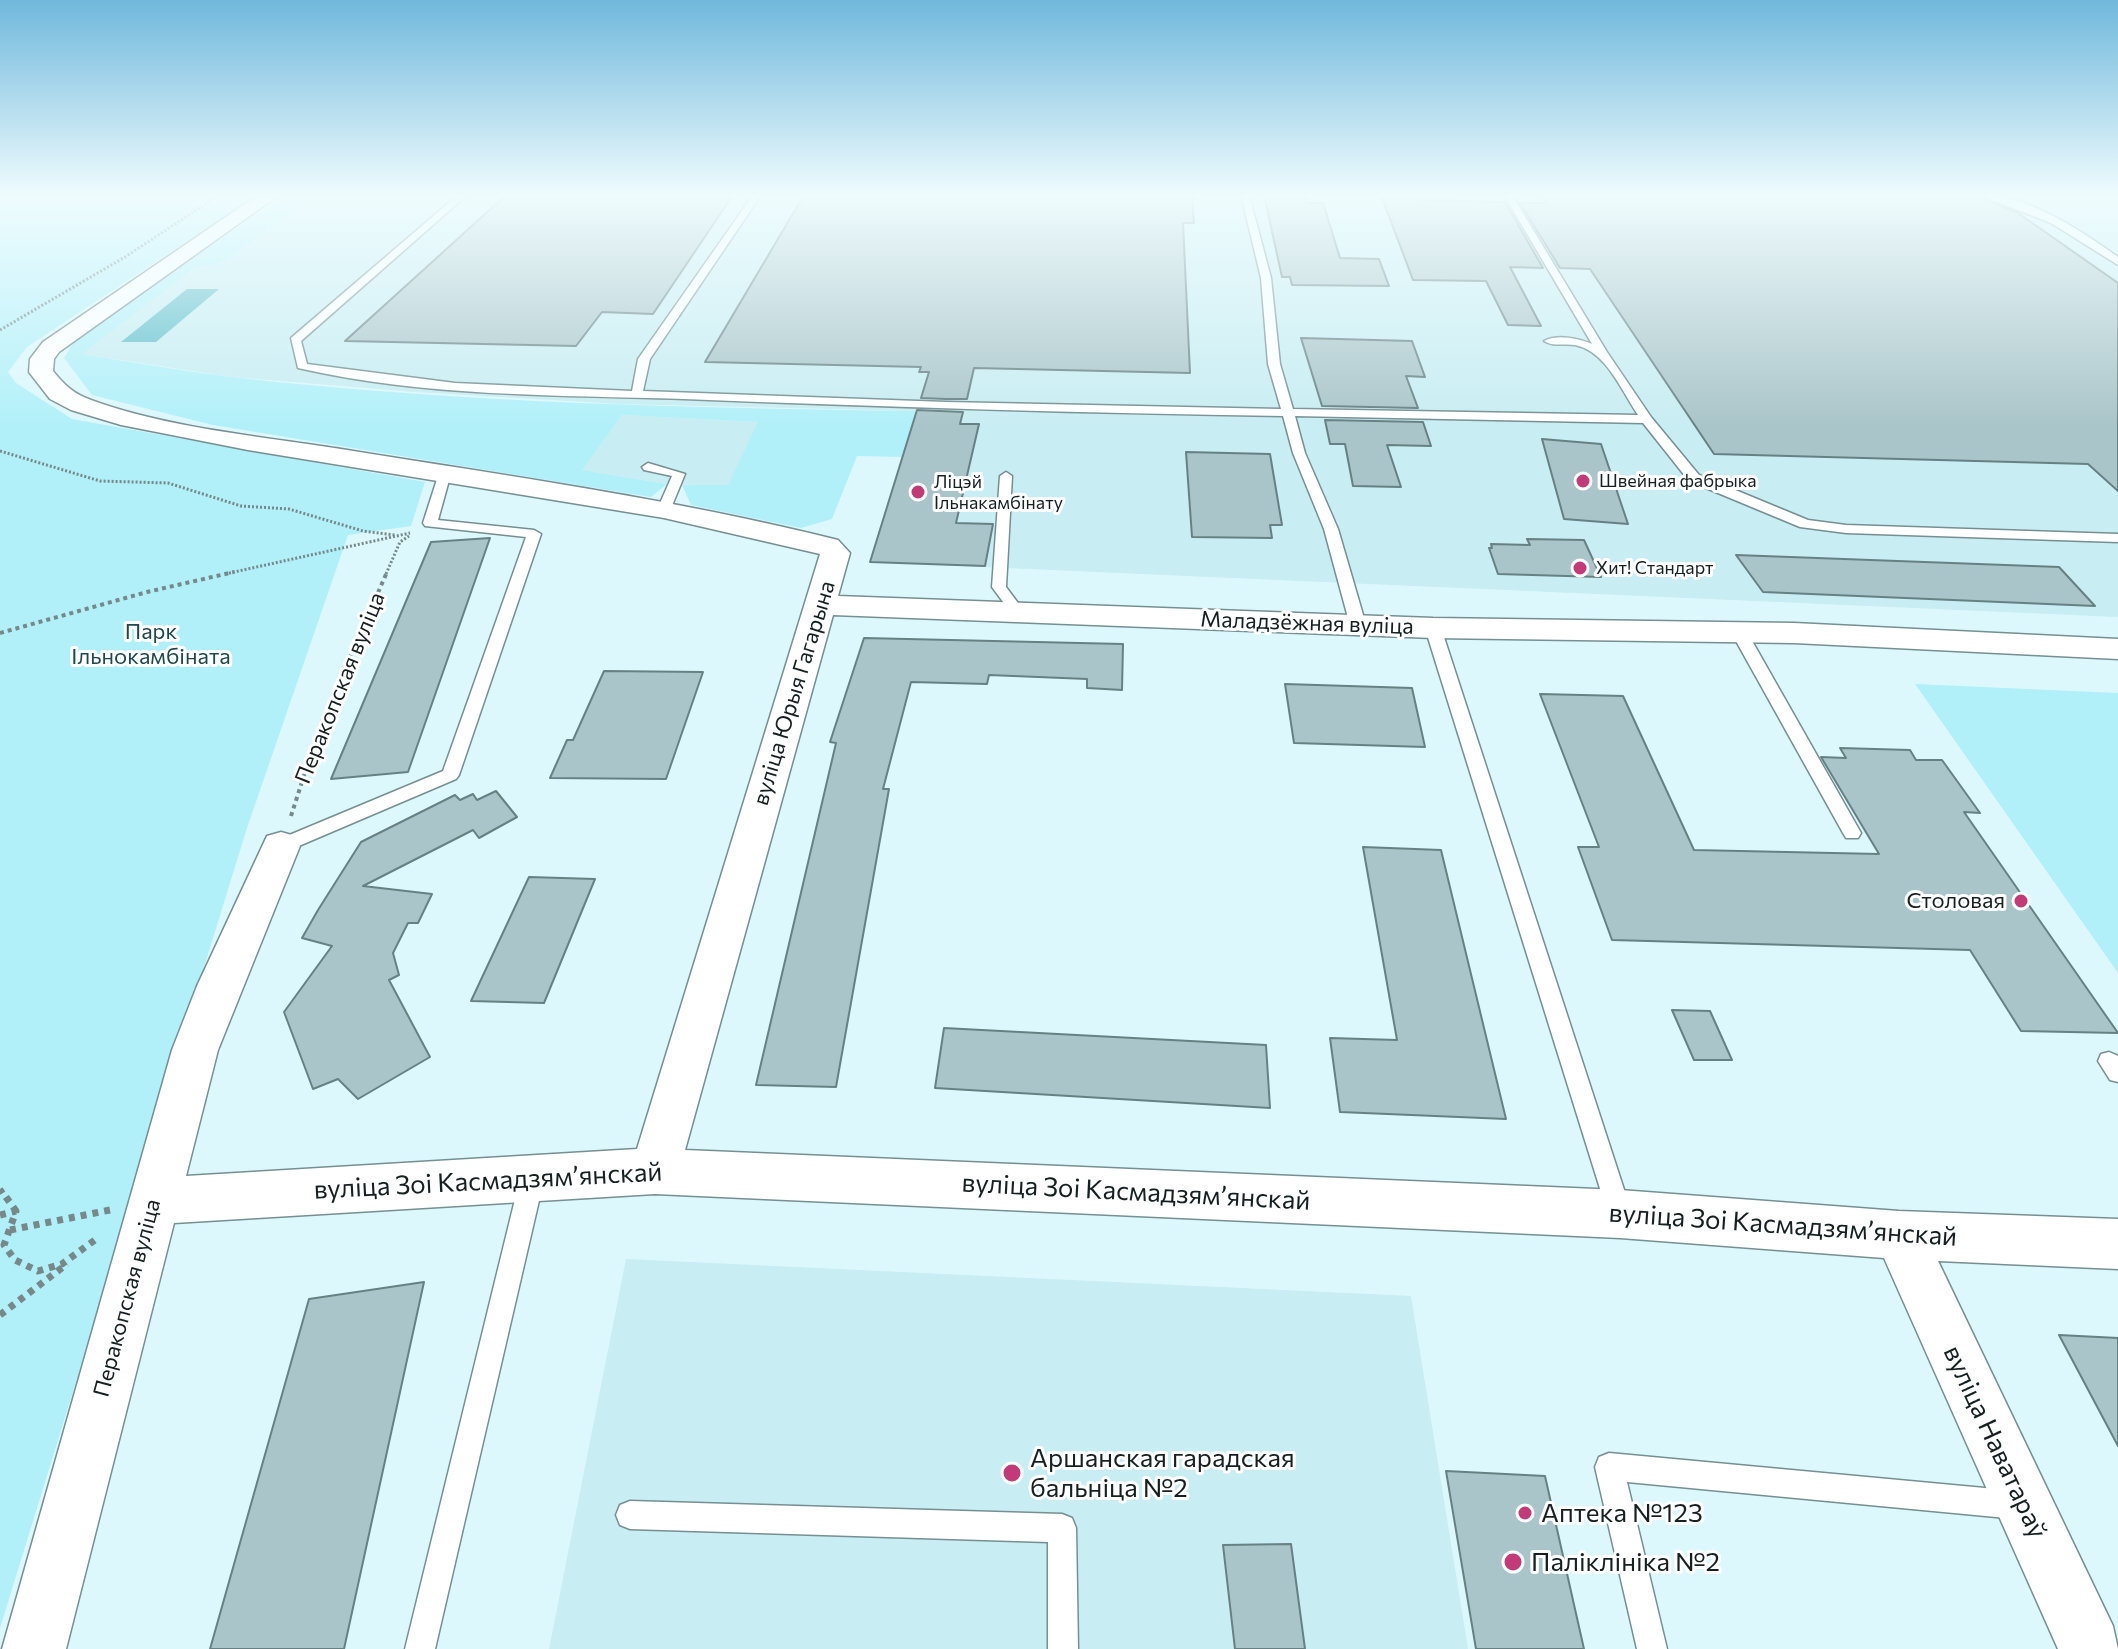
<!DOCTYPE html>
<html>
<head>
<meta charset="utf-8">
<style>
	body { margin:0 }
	canvas { display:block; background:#dcf8fc }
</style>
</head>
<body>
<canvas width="2118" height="1649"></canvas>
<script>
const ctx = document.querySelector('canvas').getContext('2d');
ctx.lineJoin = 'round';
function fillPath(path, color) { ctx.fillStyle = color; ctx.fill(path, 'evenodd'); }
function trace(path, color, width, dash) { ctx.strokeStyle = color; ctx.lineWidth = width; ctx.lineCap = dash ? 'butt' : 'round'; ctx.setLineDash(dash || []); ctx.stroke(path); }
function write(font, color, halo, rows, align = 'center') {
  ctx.font = font + ' Commissioner,sans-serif'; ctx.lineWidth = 6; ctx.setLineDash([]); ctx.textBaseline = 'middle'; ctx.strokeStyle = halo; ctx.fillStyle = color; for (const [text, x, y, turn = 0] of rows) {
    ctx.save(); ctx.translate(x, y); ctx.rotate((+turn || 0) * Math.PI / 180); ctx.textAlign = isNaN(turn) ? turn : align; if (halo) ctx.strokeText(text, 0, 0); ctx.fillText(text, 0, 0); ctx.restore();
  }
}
fillPath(new Path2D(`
	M317,195h1801v422l-1248,-55 46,-151 -295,-7 -206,-12 -183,-15 -151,-23 113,-85 28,-6z
	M622,415l137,7 -31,64 -61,-2 -86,-14z
	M626,1259l785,37 57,353h-919z`), '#c8edf2');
fillPath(new Path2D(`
	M0,195h257l-230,152 -19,25 8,11 56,36 353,63 -14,44 -63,9 -101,293 -247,800z
	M286,195h31l-95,68 -28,6 -112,85c50,8 100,17 150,23 226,26 457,31 684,34l-13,46 -46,-1 -25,63 -31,9 -110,-23 -9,-20h46l30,-63 -136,-7 -40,55 85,14 -16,13 -438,-72 -121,-30 -28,-37 13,-21z
	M1915,684l203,9v280z`), '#b2f0f9');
fillPath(new Path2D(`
	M187,289h32l-63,53h-35z`), '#5dbdca');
const building = new Path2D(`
	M506,195h227l-80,119 -51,-2 -26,34 -231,-5z
	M804,195h388l2,28h-11l7,150 -216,-5 -7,31h-21l-25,-1 8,-26h-10l2,-5 -216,-5z
	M1264,195h40l3,8h16l17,55 39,1 10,27 -97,-1 -2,-8h-8z
	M1381,195h32l3,5 89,2 38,66 -33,-1 31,59 -33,-1 -22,-44 -73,-1z
	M1541,195h435l42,18 100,70v208l-30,-27 -374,-10 -124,-185 -30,-1 -40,-65h26z
	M1301,338l111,3 13,36 -19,-1 12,32 -96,-2z
	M917,410l46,2 -3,12h19l-23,99 37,1 -8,42 -115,-4z
	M1325,420l98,2 8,24 -44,-1 14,42 -48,-1 -8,-42h-15z
	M1542,439l59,5 27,80 -64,-5z
	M1186,452l84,2 12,71h-12l2,13 -80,-1z
	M490,538l-82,234 -77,7 100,-237z
	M1527,539l57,1 17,37 -103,-3 -9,-26h3l-1,-4 39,1z
	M1736,555l323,12 36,39 -332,-14z
	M864,638l259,6 -1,46 -35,-2v-9l-98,-4 -2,9 -76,-2 -28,107h6l-53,298 -80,-2 80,-342 -6,-1z
	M604,671l99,1 -37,107 -116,-1 17,-38h6z
	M1285,684l127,4 13,59 -131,-4z
	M1540,694l83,2 71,154 185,4 -58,-97 25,1 -6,-10 70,2 6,10h26l38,53 -16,-1 154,221 -97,-2 -51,-81 -358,-10 -34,-93h21z
	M496,791l21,26 -38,21 -6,-8 -110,56 69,8 -14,29h-10l-15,30 6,22 -10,5 41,77 -72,42 -20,-20 -25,10 -29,-77 48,-66 -30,-8 16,-28 43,-68 94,-47 5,5 13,-6 4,6z
	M1363,847l78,3 65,269 -166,-7 -10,-74 67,2z
	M529,877l66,2 -51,124 -73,-2z
	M1672,1010l38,1 22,49h-38z
	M944,1028l322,17 4,63 -335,-20z
	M424,1282l-80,367h-134l99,-350z
	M2059,1335l59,3v108z
	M1446,1471l99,5 39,173h-108z
	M1291,1544l14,105h-70l-12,-104z`);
fillPath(building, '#aac5c9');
trace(building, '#678083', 2);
const lane = new Path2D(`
	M458,195h9l-166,146 6,23 148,19 177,8 6,-32 115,-164h8l-111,164 -7,32 303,11 335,7 -13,-45 -7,-86 -20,-83h8l22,83 9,86 13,45 345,6c-17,-25 -32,-64 -63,-70 -11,-2 -22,2 -31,-4 13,-7 34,-3 48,3l-88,-149h8l95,157 44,65 48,58 109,45 38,5 272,9v8l-272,-9 -46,-6 -111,-46 -46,-58 -348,-7 10,37 33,76 28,96 -8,5 -8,-5 -26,-96 -31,-76 -10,-37c-200,-3 -400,-9 -599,-17 -129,-4 -260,-2 -386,-31l-7,-30z
	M1979,195c45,-3 104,37 139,62v8l-67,-42z
	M648,463l37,11 -16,39h-10l-2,-3 15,-34 -28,-6 -2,-3z
	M445,469l6,4 -13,47 96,10 7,4 -82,241 -3,4 -169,72h-12l-3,-5 3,-5 168,-70 83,-234 -101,-11 -2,-3 16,-50z
	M1006,472l6,4 -6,111 18,24 -7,4 -5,-1 -20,-27 8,-111z
	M1433,623l8,5 190,583 -4,8 -8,3 -8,-3 -4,-8 -182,-583z
	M1739,627l8,5 114,201 -3,5h-12l-3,-5 -112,-201z
	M2109,1052l9,4v26l-8,-2 -12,-19 3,-7z
	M532,1168l8,3 4,8 -109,470h-30l115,-470 4,-8z
	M1609,1453l408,38 10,4 4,10 -4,10 -10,4 -390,-37 40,167h-30l-42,-182 4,-10z
	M630,1501l432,13 10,4 4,10 2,121h-30v-107l-418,-13 -10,-4 -4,-10 4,-10z`);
const street = new Path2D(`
	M258,195h21l-220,157 -5,7 -1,12c11,14 21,23 38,29 72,27 173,37 250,49 167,27 334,50 497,91l12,13 -12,43 595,22 361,5 324,16v20l-324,-16 -361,-5 -600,-23 -148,535 935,40 279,21 219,8v50l-180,-8 175,365 5,23h-60l-174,-391 -264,-20 -965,-44 -481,29 -108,426h-64l170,-599 25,-64 70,-150 14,-4 14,4 5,10 -82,204 -32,126 451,-27 183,-595 -156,-36 -416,-68 -127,-25 -50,-15 -21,-11 -21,-27 1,-13 13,-17z`);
trace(lane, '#768f92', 3);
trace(street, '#768f92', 3);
trace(new Path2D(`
	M0,330l125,-73 94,-62
	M0,451l100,30 68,2 73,23 48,3 74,22 32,4
	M225,574l185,-41
	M386,574l14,-32 9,-6`), '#75888a', 3, [2, 2]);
trace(new Path2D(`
	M0,633l147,-41 87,-20
	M291,816l29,-90 67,-154`), '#75888a', 4, [4, 4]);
trace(new Path2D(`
	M0,1189l7,10`), '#75888a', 6, [5, 5]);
trace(new Path2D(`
	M6,1197l10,14
	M0,1215l16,-4 -12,34 11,15 23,11 24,-7 37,-27
	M10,1230l100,-20
	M0,1315l67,-51`), '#75888a', 7, [6, 6]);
fillPath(lane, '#fff');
fillPath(street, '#fff');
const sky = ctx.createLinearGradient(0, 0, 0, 425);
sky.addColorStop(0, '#70b8dc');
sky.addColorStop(0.46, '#effcfe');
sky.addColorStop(1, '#effcfe00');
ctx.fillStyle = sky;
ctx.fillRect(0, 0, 2118, 425);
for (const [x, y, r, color] of [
	[1583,481,8,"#c23a78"],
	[918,492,8,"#c23a78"],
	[1580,568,8,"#c23a78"],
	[2021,901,8,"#c23a78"],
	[1012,1473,10,"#c23a78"],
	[1525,1513,8,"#c23a78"],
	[1513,1562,10,"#c23a78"]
]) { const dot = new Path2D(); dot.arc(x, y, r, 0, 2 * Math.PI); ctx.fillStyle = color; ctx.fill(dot); trace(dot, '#fff', 3); }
write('18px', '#162021', '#fff', [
	["Швейная фабрыка",1599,481],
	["Ліцэй",934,482],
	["Ільнакамбінату",934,503],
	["Хит! Стандарт",1596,568]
], 'left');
write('22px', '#162021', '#fff', [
	["Маладзёжная вуліца",1307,623,2],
	["Перакопская вуліца",340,688,-68],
	["вуліца Юрыя Гагарына",794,693,-73],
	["Перакопская вуліца",127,1298,-75]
]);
write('22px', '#1d494e', '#fff', [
	["Парк",151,632],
	["Ільнокамбіната",151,657]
]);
write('22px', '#162021', '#fff', [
	["Столовая",2005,901]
], 'right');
write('26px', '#162021', '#fff', [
	["вуліца Зоі Касмадзямʼянскай",488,1181,-3],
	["вуліца Зоі Касмадзямʼянскай",1136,1192,3],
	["вуліца Зоі Касмадзямʼянскай",1783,1225,4],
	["вуліца Наватараў",1995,1442,65]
]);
write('26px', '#162021', '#fff', [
	["Аршанская гарадская",1030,1458],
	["бальніца №2",1030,1488],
	["Аптека №123",1541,1513],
	["Паліклініка №2",1531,1562]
], 'left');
</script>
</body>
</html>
